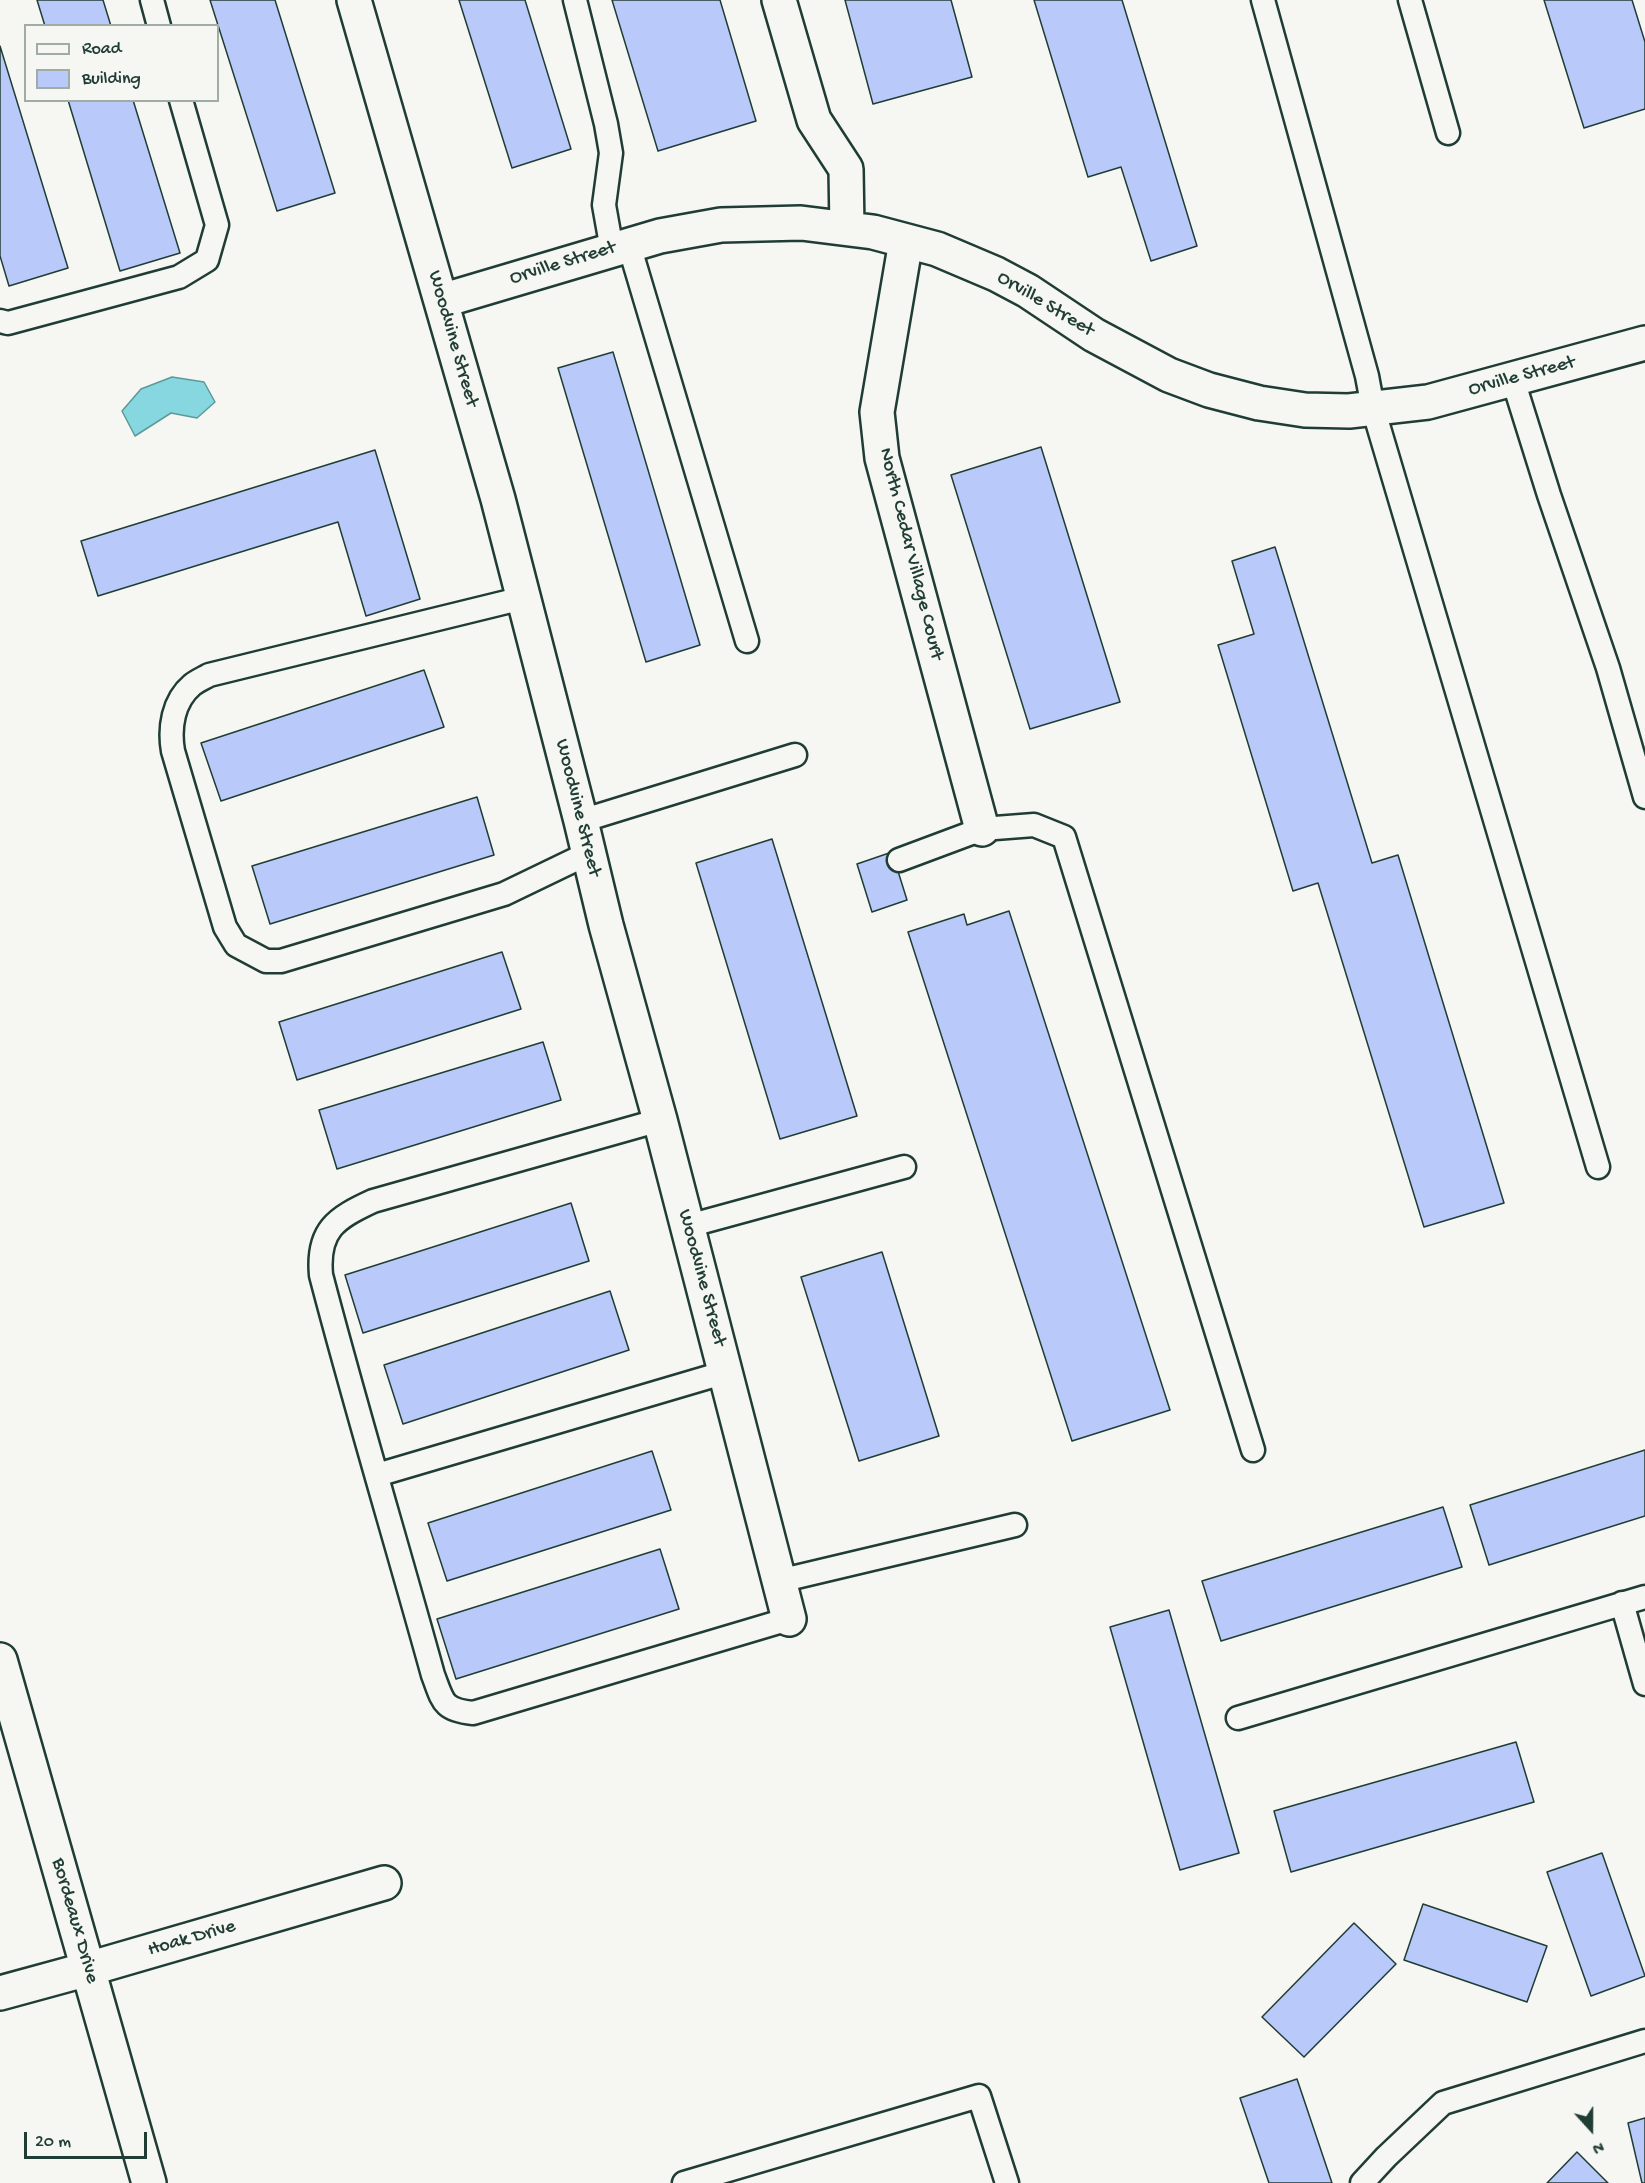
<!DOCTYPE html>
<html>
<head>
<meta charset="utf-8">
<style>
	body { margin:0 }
	#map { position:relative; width:1645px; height:2183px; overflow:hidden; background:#f6f6f2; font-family:"Gochi Hand",sans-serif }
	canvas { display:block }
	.legend { position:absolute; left:24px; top:24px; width:195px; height:78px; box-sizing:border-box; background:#f6f6f2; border:2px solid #a0aca6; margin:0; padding:8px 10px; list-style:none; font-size:18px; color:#1f3d34 }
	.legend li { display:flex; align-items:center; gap:12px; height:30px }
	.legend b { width:30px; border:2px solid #a0aca6 }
	.north { position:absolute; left:1561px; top:2099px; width:60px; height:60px; -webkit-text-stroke:4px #f6f6f2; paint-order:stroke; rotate:159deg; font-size:16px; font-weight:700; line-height:24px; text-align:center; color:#1f3d34 }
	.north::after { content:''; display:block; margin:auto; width:21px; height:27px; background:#1f3d34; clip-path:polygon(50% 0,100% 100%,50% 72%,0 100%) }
	.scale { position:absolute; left:24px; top:2132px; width:123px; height:27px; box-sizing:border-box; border:3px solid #1f3d34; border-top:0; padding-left:8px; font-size:18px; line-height:21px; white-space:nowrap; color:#1f3d34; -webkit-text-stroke:4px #f6f6f2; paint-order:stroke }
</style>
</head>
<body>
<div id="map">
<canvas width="1645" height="2183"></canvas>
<ul class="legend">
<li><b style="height:8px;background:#f6f6f2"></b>Road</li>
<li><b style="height:16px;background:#b9cafa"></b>Building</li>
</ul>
<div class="north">N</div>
<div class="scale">20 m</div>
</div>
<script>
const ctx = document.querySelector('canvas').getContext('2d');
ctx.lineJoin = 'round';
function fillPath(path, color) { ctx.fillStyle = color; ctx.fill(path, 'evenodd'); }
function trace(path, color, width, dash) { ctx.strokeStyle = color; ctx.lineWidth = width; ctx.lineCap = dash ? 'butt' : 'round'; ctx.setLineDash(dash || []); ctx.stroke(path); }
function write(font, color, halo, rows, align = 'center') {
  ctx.font = font + ' "Gochi Hand",sans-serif'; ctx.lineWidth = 4.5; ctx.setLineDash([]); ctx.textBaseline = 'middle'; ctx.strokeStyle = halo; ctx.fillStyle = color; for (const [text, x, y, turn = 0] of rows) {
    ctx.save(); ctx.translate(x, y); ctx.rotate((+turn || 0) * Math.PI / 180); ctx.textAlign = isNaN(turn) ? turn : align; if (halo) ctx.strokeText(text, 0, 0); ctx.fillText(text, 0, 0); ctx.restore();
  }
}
const water = new Path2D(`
	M172,377l32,5 11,20 -18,16 -26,-5 -36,23 -13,-25 19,-22z`);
fillPath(water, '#86d7e0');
trace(water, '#5d999b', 1.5);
const building = new Path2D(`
	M37,0h66l8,26h-66z
	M210,0h65l60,193 -58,18z
	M459,0h66l46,149 -59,19z
	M612,0h108l36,121 -98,30z
	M845,0h106l21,77 -99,27z
	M1034,0h88l75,246 -46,15 -30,-94 -33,10z
	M1544,0h88l13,42v67l-61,19z
	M0,46l68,222 -59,18 -9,-30z
	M68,100h65l47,153 -60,18z
	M613,352l87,293 -54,17 -88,-294z
	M1041,447l79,255 -90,27 -79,-254z
	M375,450l45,149 -54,17 -28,-94 -240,74 -17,-55z
	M1275,547l97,316 26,-8 106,348 -80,24 -106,-344 -25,8 -75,-246 36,-11 -22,-73z
	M424,670l20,57 -223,74 -20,-58z
	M477,797l17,58 -224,69 -18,-58z
	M772,839l85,277 -77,23 -84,-276z
	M892,852l15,48 -35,12 -15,-48z
	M1009,911l161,499 -98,31 -164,-509 56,-18 3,11z
	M502,952l19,57 -224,71 -18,-58z
	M543,1042l18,58 -224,69 -18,-59z
	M571,1203l18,58 -226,72 -18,-58z
	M882,1252l57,184 -80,25 -58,-184z
	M610,1291l19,59 -226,74 -19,-59z
	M1645,1450v66l-156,49 -19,-60z
	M652,1451l19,59 -224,71 -19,-58z
	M1443,1507l19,60 -241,74 -19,-60z
	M660,1549l19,60 -223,70 -19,-60z
	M1169,1610l70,243 -59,17 -70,-243z
	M1516,1742l18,60 -243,70 -17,-61z
	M1602,1853l43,123 -54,20 -44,-124z
	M1423,1904l124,42 -20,56 -123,-42z
	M1354,1923l42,41 -92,93 -42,-40z
	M1297,2079l35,104h-63l-29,-85z
	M1645,2118v65h-3l-14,-60z
	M1577,2152l31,31h-61z`);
fillPath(building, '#b9cafa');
trace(building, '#1f3d34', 1.5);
const service = new Path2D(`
	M152,0l7,26
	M575,0l31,124 5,29 -7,52 8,45
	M1263,0l104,376 6,32 225,759
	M1410,0l38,133
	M629,245l118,396
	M0,321l8,2 171,-46 28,-17 10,-35 -36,-125
	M1513,380l36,115 59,173 37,129
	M523,598l-314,77c-5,3 -12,6 -17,10 -19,16 -23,43 -19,66l52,176 11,18 30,16h15l223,-67 85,-41
	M581,821l214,-66
	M899,860l83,-31 52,-4 30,12 189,613
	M660,1120l-287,81c-37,17 -56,29 -52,74 35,134 75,266 112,400 10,26 9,35 40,38l316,-94
	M688,1226l216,-59
	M377,1475l349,-103
	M779,1581l236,-56
	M1622,1603l23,81
	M1238,1718l407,-121
	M684,2183l295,-87 28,87
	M1362,2183l24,-26 57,-54 202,-62`);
const minor = new Path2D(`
	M354,0l144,499 83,322 25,104 54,195 129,499
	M779,0l35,120 32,49 1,59
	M906,241l-29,171 5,46 100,371
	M441,301l219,-65 61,-11 80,-2 72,9 64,17 59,25 32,17 66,44 75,40 40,15 50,13 46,7 44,1 79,-9 217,-59
	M0,1660l149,523
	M0,1993l88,-24 296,-86`);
trace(service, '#1f3d34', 27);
trace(minor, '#1f3d34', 38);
trace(service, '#f6f6f2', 22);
trace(minor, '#f6f6f2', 33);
write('20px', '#1f3d34', '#f6f6f2', [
	["Orville Street",563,264,-17],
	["Orville Street",1045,305,31],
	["Woodvine Street",452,339,74],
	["Orville Street",1522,377,-15],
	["North Cedar Village Court",910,554,76],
	["Woodvine Street",577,808,76],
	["Woodvine Street",701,1278,75],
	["Bordeaux Drive",74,1921,74],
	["Hoak Drive",192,1939,-16]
]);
</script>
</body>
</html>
